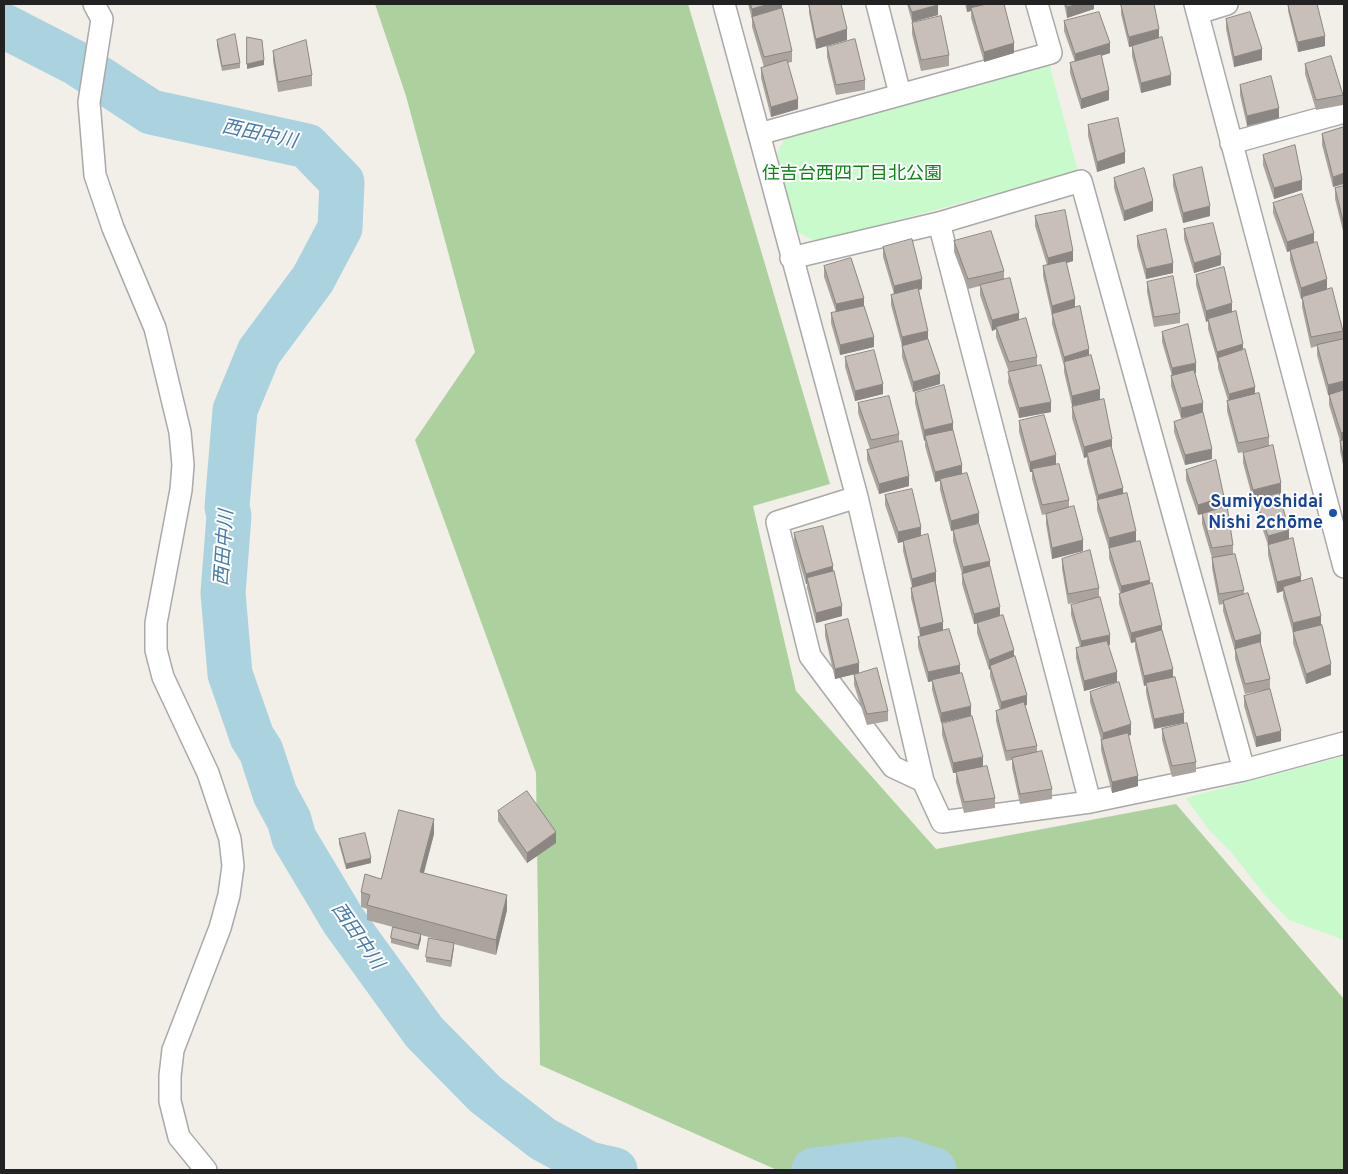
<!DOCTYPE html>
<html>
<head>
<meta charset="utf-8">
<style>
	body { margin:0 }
	#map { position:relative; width:1348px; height:1174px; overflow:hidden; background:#f2efe9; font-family:Overpass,sans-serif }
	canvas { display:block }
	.frame { position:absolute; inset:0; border:5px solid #222; pointer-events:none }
</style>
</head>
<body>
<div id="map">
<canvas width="1348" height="1174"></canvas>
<div class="frame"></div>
</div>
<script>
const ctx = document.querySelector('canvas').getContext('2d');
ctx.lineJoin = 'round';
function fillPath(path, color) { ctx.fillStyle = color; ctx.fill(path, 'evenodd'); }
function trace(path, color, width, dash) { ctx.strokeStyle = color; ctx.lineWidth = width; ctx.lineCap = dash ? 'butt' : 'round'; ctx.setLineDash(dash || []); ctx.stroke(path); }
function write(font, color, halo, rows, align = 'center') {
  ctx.font = font + ' Overpass,"Noto Sans JP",sans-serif'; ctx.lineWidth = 4; ctx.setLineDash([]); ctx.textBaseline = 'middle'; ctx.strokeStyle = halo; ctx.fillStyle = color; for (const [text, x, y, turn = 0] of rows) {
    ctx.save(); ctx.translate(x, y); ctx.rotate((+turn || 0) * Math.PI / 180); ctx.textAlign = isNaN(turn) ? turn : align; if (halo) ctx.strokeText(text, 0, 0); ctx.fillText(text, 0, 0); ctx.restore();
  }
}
fillPath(new Path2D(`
	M375,4h313l142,480 -77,22 43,185 140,158 240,-45 168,195v171h-567l-237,-105 -4,-292 -121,-333 60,-88 -69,-256z`), '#add19e');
fillPath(new Path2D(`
	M1049,63l29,108 -261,71 -20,-10 -20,-79 10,-19z
	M1344,756v184l-55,-20 -24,-25 -35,-44 -21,-21 -23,-32z`), '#c8facc');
trace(new Path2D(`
	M4,26l72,37 75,49 156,34 35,36 -2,46 -27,51 -54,73 -24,58 -8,97 2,9 -6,77 7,81 22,63 9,14 14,43 14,26 5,18 49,82 81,112 61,62 58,45 46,25 26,6
	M814,1170l86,-11 34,11`), '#aad3df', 45);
const minor = new Path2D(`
	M94,4l8,15 -13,83 6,73 18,53 42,100 25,104 3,33 -2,25 -25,133v27l7,27 45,96 22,66 3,27 -4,29 -9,33 -47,122 -3,26v25l9,36 27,33
	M724,4l133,493 66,284 19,41 148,-20 154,-32 100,-27
	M877,4l23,90
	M1195,4l149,563
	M1198,13l29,-9
	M759,134l292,-81 -14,-49
	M1231,143l113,-31
	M939,223l151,579
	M791,258l148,-35 142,-42 163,589
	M857,497l-80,25 33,134 83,111 30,14`);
trace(minor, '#a9a9a9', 24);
trace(minor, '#fff', 21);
fillPath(new Path2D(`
	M748,4h34v6l10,41v11l-5,1 11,46 -27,8 -10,-39v-10l3,-1 -12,-40v-8z
	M809,4l38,36 -31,9 -7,-36z
	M907,4h31v11l-26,7z
	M965,4h39l10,49 -30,9 -13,-44v-7l-4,1z
	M1064,4h30v5l-27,9z
	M1120,4h34l5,34 12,47 -30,8 -9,-37v-10l7,-2 -10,3 -8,-33v-8z
	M1288,4h29l8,42 -27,6 -10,-41z
	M1226,19l36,41 -28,7 -8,-38z
	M1064,21l46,32 -9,3 8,44 -28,9 -11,-36v-10l5,-1 -11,-31z
	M912,23l37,32v11l-28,5 -9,-37z
	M217,40l23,23v5l-18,3 -5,-25z
	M827,47l38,33v10l-29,5 -9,-38z
	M273,51l39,24v11l-34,6 -5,-31z
	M1305,64l38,31v10l-27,5 -11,-36z
	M1240,85l39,33 -32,8 -7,-31z
	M1088,125l37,38 -28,9 -9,-36z
	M1344,127l-11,60 -11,-42v-11z
	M1263,155l39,35 -28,9 -11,-34z
	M1173,175l37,41 -27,7 -10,-37z
	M1114,178l39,33 -29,10 -10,-33z
	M1344,186v49l-9,-36v-11z
	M1273,203l41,40 13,46 16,42v8h1v131l-4,-19v-10l-11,-36v-10h1h-2l-11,-40v-9l-6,2 -9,-41v-9l-1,1 -11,-39v-9l-3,1 -14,-39z
	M1035,216l38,45 -7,2 9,44 14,48 11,45 -28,6 -8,-34v-6l-12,-42v-8l-9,-40v-10l4,-1 -12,-39z
	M1184,229l37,36 -27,8 -10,-34z
	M1137,236l36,37 -27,6 -9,-33z
	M954,241l50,30v9l15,40 18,37v9l14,46 -32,6 -11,-36 1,-10 -13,-35v-8l-4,2 -12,-36v-9l-12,3 -14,-37z
	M883,247l39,42 -3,1 9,49 12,45 -27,8 -11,-35v-11l-11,-41v-10l3,-1 -11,-37z
	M824,266l40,40 10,41 -34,8 -9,-32v-10l5,-1 -12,-35z
	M1196,275l36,37 23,82 14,43v9l12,47 -2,1 10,45 12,43 20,44 10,49 -25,9 -13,-41v-10l-10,-36v-6l-6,2 -9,-38v-10l-12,-35v-10l12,-4 -15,4 -10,-37v-10l16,-4 -21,4 -11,-42v-10h1l-10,-33v-5l-10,-34v-8l-2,1 -10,-37z
	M1147,282l33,31v10l-26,4 -7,-35z
	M1162,332l34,41h-1l17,86 -27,6 -11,-33v-10l18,-6 -11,2 -10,-32v-10h1l-10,-34z
	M845,357l38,37 -28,7 -10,-34z
	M915,393l38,38 9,43 17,49 -28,8 -11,-41v-9l-5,1 -10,-36v-6l-1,1 -9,-38z
	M858,403l41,31v8l10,44 -30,8 -12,-34v-10l3,-1 -12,-36z
	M1072,407l40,42 24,92 -18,5 32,38 12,41 -8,104 -8,-36v-8l-2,1 -9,-38v-6l-4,1 -12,-39v-10l1,-1 -11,-35v-9l-12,-39v-9l-10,-38v-6l-3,1 -12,-40z
	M1019,421l37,44 13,35v8l14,43 -31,8 -6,-35v-10l-4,1 -10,-36v-7h-2l-11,-40z
	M1186,470l38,37 9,38v9l11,36v4l17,50 -1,1 10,34v10l11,52 -25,6 -12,-41v-10l21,-6 -20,4 -10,-35v-8l-12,-40v-7l-4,1 -7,-37v-10l-10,-34v-10l-4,1 -12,-35z
	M885,495l36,41 15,47 7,39 -2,101 -9,-33v-9l-4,1 -10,-35v-10l2,-1 -9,-38v-10l1,-1 -9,-36v-10l-5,2 -13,-38z
	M953,530l37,36 10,50 14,41 13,48h-2l12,41v6l15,37v10l-32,5 -8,-36v-8l-6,1 -10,-40v-10l4,-1 -10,-34v-7l-1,1 -12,-37v-10l-3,1 -12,-40v-10l-9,-33z
	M794,533l39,38 9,45 -26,7 -9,-35v-4h-1l-12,-41z
	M1062,559l37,29v10l11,47 -2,1 9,36 -33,9 -8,-33v-10l4,-1 -9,-32v-10l20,-5 -23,4 -6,-35z
	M825,625l34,48 -24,6 -10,-43z
	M854,675l34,36v10l-21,4 -13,-40z
	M1090,692l41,43h-3l10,51 -26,7 -11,-43v-11l-11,-37z
	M942,724l41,42 12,32v10l-31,5 -8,-31v-9h-3l-11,-38z
	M1162,729l34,33v10l-24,5 -10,-37z
	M498,811l58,32 -29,20 -29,-42z
	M434,834l-10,39 83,37 -11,45 -42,-11 -3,23 -25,-5v-5l18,-16 -23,-6v4l-3,11 -27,-7v-5l2,-11 -26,-7v-11l-6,-2v-15l20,-13z
	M339,839l32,24 -25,6 -7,-25z`), '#aba49e');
fillPath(new Path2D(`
	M769,4h13v6l-30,7v-8z
	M967,4h31l-27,4v3l-4,1z
	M1079,4h15v5l-27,9v-11z
	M938,5v10l-26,7v-10z
	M847,29v11l-31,9v-10z
	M1159,29v10l-30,8v-10z
	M1325,36v10l-27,6v-10z
	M1014,43v10l-30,9v-10z
	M1110,43v10l-35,11v-10z
	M1262,49v11l-28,7v-10z
	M264,60v5l-17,4v-5z
	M1171,75v10l-30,8v-10z
	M1109,90v10l-28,9v-10z
	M798,99v10l-27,8v-10z
	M1279,108v10l-32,8v-10z
	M1125,152v11l-28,9v-10z
	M1344,173v11l-11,3v-10z
	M1302,180v10l-28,9v-11z
	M1153,201v10l-29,10v-10z
	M1210,206v10l-27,7v-10z
	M1314,233v10l-27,9v-10z
	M1073,251v10l-25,8v-11z
	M1221,255v10l-27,8v-10z
	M1173,263v10l-27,6v-10z
	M922,279v10l-28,7v-10z
	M1327,279v10l-26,10v-11z
	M864,298v10l-28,6v-10z
	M1075,299v11l-23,4v2v-10z
	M1232,303v10l-24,6v2l-2,1v-11z
	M1019,313v10l-23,4v2l-4,2v-11z
	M928,331v10l-26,6v-10z
	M874,337v10l-34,8v-10z
	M1243,344v10l-25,4 -1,5v-11z
	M1089,349v10l-25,5v-7z
	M1196,363v10l-24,5v-10z
	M940,374v10l-27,8v-10z
	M1344,381v10l-16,4v-10z
	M883,384v10l-28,7v-10z
	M1255,387v10l-26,7v-10z
	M1100,389v11l-28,6v-10z
	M1051,402v10l-32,6v-10z
	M1203,403v10l-22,5v-10z
	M953,423v11l-28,2v4l-1,1v-11z
	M1344,432v10l-3,1v-10z
	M1112,439v10l-25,4v4l-3,1v-11z
	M1212,449v10l-27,6v-10z
	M1056,455v10l-24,4v3h-2v-10z
	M962,465v10l-27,7v-10z
	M909,476v10l-30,8v-10z
	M1281,483v10l-28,7v-10z
	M1123,488v10l-25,8v-11z
	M1224,497v10l-26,8v-10z
	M979,513v10l-28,8v-10z
	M921,527v11l-23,5v-11z
	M1289,530v10l-21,6v-10z
	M1136,531v10l-27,8v-11z
	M1083,540v11l-31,8v-11z
	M990,561v10l-27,6v-10z
	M833,566v10l-26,2v6h-1v-10z
	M936,572v11l-24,6v-10z
	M1301,576v10l-18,1v4l-6,2v-11z
	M1150,580v10l-29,7v-11z
	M842,606v10l-26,7v-10z
	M1000,607v11l-26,6v-10z
	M1321,616v11l-28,6v-10z
	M943,622v10l-23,6v-10z
	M1162,625v10l-27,3v4l-4,1v-10z
	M1261,634v10l-26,7v-10z
	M1110,635v10l-29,6v-10z
	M1014,650v10l-24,6v3l-1,1v-10z
	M859,663v10l-24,6v-10z
	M1331,664v11l-25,9v-10z
	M960,665v10l-32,7v-10z
	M1173,669v11l-27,3v2l-2,1v-10z
	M1117,672v10l-33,9v-10z
	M1027,695v10l-26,7v-10z
	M971,706v10l-30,7v-10z
	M1184,713v10l-30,6v-10z
	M1131,724v11l-28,8v-10z
	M1281,731v10l-25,6v-10z
	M983,757v10l-30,6v-10z
	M1138,776v10l-26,7v-11z
	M434,819v15l-14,53v-15z
	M556,832v11l-29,20v-10z
	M371,858v5l-25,6v-5z
	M507,895v15l-11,45v-15z
	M421,934v5l-3,11v-5z
	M454,943v5l-3,19v-6z`), '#8b8681');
const building = new Path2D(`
	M751,4h18l-17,5z
	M809,4h32l6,25 -31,10z
	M909,4h29v1l-26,7z
	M987,4h17l10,39 -30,9 -13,-44z
	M1066,4h13l-12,3z
	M1121,4h33l5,25 -30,8z
	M1288,4h29l8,32 -27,6z
	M782,8l10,43 -28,6 -12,-40z
	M1099,12l11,31 -35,11 -11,-33z
	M1250,12l12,37 -28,8 -8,-38z
	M941,16l8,39 -28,5 -9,-37z
	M235,34l5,29 -18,3 -5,-26z
	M247,37l15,3 2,20 -17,4z
	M1162,37l9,38 -30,8 -9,-37z
	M855,39l10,41 -29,5 -9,-38z
	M306,40l6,35 -34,7 -5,-31z
	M1101,54l8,36 -28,9 -11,-36z
	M1331,56l12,39 -27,5 -11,-36z
	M787,60l11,39 -27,8 -10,-39z
	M1271,76l8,32 -32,8 -7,-31z
	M1118,118l7,34 -28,10 -9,-37z
	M1344,127v46l-11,4 -11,-43z
	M1295,145l7,35 -28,8 -11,-33z
	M1202,167l8,39 -27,7 -10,-38z
	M1144,168l9,33 -29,10 -10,-33z
	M1344,186v39l-9,-37z
	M1302,194l12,39 -27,9 -14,-39z
	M1065,210l8,41 -25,7 -13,-42z
	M1213,223l8,32 -27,8 -10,-34z
	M1166,229l7,34 -27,6 -9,-33z
	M991,231l13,40 -36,8 -14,-38z
	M912,239l10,40 -28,7 -11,-39z
	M1317,242l10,37 -26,9 -11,-38z
	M851,258l13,40 -28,6 -12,-38z
	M1066,261l9,38 -23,7 -9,-40z
	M1224,267l8,36 -26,8 -10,-36z
	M1173,276l7,37 -26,4 -7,-35z
	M1010,278l9,35 -27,7 -12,-35z
	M918,288l10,43 -26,6 -11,-42z
	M1332,288l11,43 -32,6 -9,-40z
	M864,306l10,31 -34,8 -9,-32z
	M1080,306l9,43 -25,8 -12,-43z
	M1236,311l7,33 -26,8 -9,-33z
	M1026,318l11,39 -28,5 -13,-35z
	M1188,324l8,39 -24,5 -10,-36z
	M928,339l12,35 -27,8 -11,-36z
	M1344,339v42l-16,4 -11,-40z
	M1245,349l10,38 -26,7 -11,-36z
	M874,350l9,34 -28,7 -10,-34z
	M1091,355l9,34 -28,7 -8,-34z
	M1041,365l10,37 -32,6 -11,-36z
	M1194,370l9,33 -22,5 -10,-32z
	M944,385l9,38 -29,7 -9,-37z
	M1344,390v42l-3,1 -12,-38z
	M1259,393l10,44 -31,6 -11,-42z
	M889,396l10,38 -28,6 -13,-37z
	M1104,399l8,40 -28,8 -12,-40z
	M1203,412l9,37 -27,6 -11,-33z
	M1044,415l12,40 -26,7 -11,-41z
	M953,430l9,35 -27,7 -10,-36z
	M1344,440v20l-4,-19z
	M902,441l7,35 -30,8 -12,-34z
	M1273,445l8,38 -28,7 -10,-37z
	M1111,446l12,42 -25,7 -11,-42z
	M1216,460l8,37 -26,8 -12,-35z
	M1059,464l10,36 -27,5 -10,-36z
	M967,473l12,40 -28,8 -11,-42z
	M912,489l9,38 -23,5 -13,-37z
	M1127,493l9,38 -27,7 -12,-38z
	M1279,493l10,37 -21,6 -12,-36z
	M1074,506l9,34 -31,8 -6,-34z
	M1227,506l6,39 -21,3 -10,-34z
	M979,524l11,37 -27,6 -10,-37z
	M823,526l10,40 -27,8 -12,-41z
	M928,534l8,38 -24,7 -9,-38z
	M1293,538l8,38 -24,6 -9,-37z
	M1140,541l10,39 -29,6 -12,-38z
	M1090,550l9,38 -31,6 -6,-35z
	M1235,554l9,36 -25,4 -7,-36z
	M990,566l10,41 -26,7 -12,-40z
	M834,571l8,35 -26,7 -9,-35z
	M1312,578l9,38 -28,7 -10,-36z
	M935,581l8,41 -23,6 -9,-40z
	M1152,583l10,42 -31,8 -12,-39z
	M1248,593l13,41 -26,7 -12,-40z
	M1100,597l10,38 -29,6 -10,-36z
	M1003,615l11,35 -25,10 -12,-37z
	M848,619l11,44 -24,6 -10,-44z
	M1322,625l9,39 -25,10 -13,-42z
	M949,629l11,36 -32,7 -10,-35z
	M1162,630l11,39 -29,7 -9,-38z
	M1107,641l10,31 -33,9 -8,-33z
	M1260,642l10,37 -25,5 -10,-35z
	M1015,656l12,39 -26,7 -11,-36z
	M877,668l11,43 -21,3 -13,-39z
	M962,673l9,33 -30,7 -9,-33z
	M1175,677l9,36 -30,6 -8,-36z
	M1119,682l12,42 -28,9 -13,-41z
	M1270,689l11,42 -25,6 -12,-41z
	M1024,702l13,44 -31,5 -10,-40z
	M972,716l11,41 -30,6 -11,-39z
	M1187,723l9,39 -24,4 -10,-37z
	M1128,733l10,43 -26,6 -11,-42z
	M1042,751l10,38 -32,5 -8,-36z
	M987,766l8,32 -31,4 -8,-30z
	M527,791l29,41 -29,21 -29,-42z
	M399,810l35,9 -14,53 87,23 -11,45 -129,-35 3,-10 -9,-3 4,-18 16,5z
	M365,833l6,25 -25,6 -7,-25z
	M393,927l28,7 -3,11 -27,-7z
	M429,938l25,5 -3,18 -25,-4z`);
fillPath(building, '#c7bfb8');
trace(building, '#8b8681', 1);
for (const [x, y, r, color] of [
	[1333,513,5,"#1a4fb4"]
]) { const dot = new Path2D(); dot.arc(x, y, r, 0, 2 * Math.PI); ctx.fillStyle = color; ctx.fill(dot); trace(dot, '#fff', 2); }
write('18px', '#0c8416', '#fff', [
	["住吉台西四丁目北公園",852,175]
]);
write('bold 18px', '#164399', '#fff', [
	["Sumiyoshidai",1323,503],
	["Nishi 2chōme",1323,524]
], 'right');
write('italic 19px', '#4a7aab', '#fff', [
	["西田中川",259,136,12],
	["西田中川",226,548,-86],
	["西田中川",356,937,55]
]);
</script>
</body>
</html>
